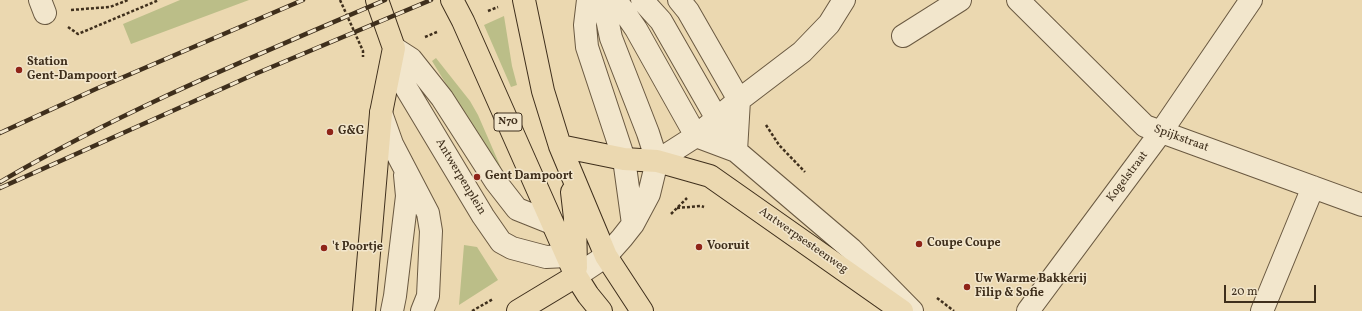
<!DOCTYPE html>
<html>
<head>
<meta charset="utf-8">
<style>
	body { margin:0 }
	#map { position:relative; width:1362px; height:311px; overflow:hidden; background:#ebd8b0; font-family:Vollkorn,serif }
	canvas { display:block }
	.scale { position:absolute; left:1224px; top:285px; width:92px; height:18px; box-sizing:border-box; border:2px solid #3f2f1c; border-top:0; padding-left:5px; font-size:12px; line-height:14px; white-space:nowrap; color:#3f2f1c; -webkit-text-stroke:3px #f2e6cc; paint-order:stroke }
</style>
</head>
<body>
<div id="map">
<canvas width="1362" height="311"></canvas>
<div class="scale">20 m</div>
</div>
<script>
const ctx = document.querySelector('canvas').getContext('2d');
ctx.lineJoin = 'round';
function fillPath(path, color) { ctx.fillStyle = color; ctx.fill(path, 'evenodd'); }
function trace(path, color, width, dash) { ctx.strokeStyle = color; ctx.lineWidth = width; ctx.lineCap = dash ? 'butt' : 'round'; ctx.setLineDash(dash || []); ctx.stroke(path); }
function write(font, color, halo, rows, align = 'center') {
  ctx.font = font + ' Vollkorn,serif'; ctx.lineWidth = 3; ctx.setLineDash([]); ctx.textBaseline = 'middle'; ctx.strokeStyle = halo; ctx.fillStyle = color; for (const [text, x, y, turn = 0] of rows) {
    ctx.save(); ctx.translate(x, y); ctx.rotate((+turn || 0) * Math.PI / 180); ctx.textAlign = isNaN(turn) ? turn : align; if (halo) ctx.strokeText(text, 0, 0); ctx.fillText(text, 0, 0); ctx.restore();
  }
}
fillPath(new Path2D(`
	M180,0h69l-118,44 -8,-20z
	M504,16l8,50 5,19 -6,2 -27,-62z
	M436,58l34,43 8,14 27,62h-2l-71,-116z
	M464,245l13,2 21,33 -39,25z`), '#bbbe88');
const minor = new Path2D(`
	M40,0l5,13
	M588,0l-3,25 2,22 37,112 9,65
	M616,0l20,29 60,107 40,15 115,98 61,62
	M642,0l19,21 63,110
	M679,0l9,11 51,89 -3,51
	M1018,0l127,126 217,79
	M903,36l57,-36
	M394,48l8,33 81,135 18,26 11,6 34,9 21,-1
	M394,48l17,11 31,39 54,84 21,27 35,14
	M381,113l11,31 36,69 3,18 -3,65 -6,15
	M657,161l39,-25 43,-36 63,-48 27,-28 15,-24
	M576,276l30,-20 16,-18 11,-14 16,-30 8,-33 -9,-28 -37,-95 -8,-38
	M392,311l3,-15 12,-100 -2,-21
	M1028,311l133,-179 90,-132
	M1262,311l51,-124`);
const major = new Path2D(`
	M452,0l11,21 113,255 12,19 13,16
	M524,0l19,91 17,55 46,110 36,55
	M560,146l64,13 33,2 53,15 192,135
	M572,192l3,26 1,50
	M364,311l17,-198 13,-65 -17,-48
	M518,311l58,-35`);
trace(minor, '#6a5941', 24);
trace(major, '#3f2f1c', 24);
trace(new Path2D(`
	M340,0l23,51v6
	M71,10l39,-3 18,-7
	M488,11l10,-4
	M68,27l10,7 81,-34
	M425,37l12,-5
	M766,125l13,20 26,27
	M677,208l24,-2 3,1
	M671,214l16,-16
	M937,298l17,13
	M472,311l21,-12`), '#3f2f1c', 2.5, [3, 2]);
trace(minor, '#f2e6cc', 22);
trace(major, '#ebd8b0', 22);
const rail = new Path2D(`
	M0,133l98,-45 205,-88
	M0,182c123,-72 255,-126 385,-182
	M0,188l255,-114 176,-74`);
trace(rail, '#3f2f1c', 4.5);
trace(rail, '#f2e6cc', 3, [9]);
for (const [x, y, r, color] of [
	[19,70,4,"#8f2418"],
	[330,132,4,"#8f2418"],
	[477,177,4,"#8f2418"],
	[919,244,4,"#8f2418"],
	[699,247,4,"#8f2418"],
	[324,248,4,"#8f2418"],
	[967,287,4,"#8f2418"]
]) { const dot = new Path2D(); dot.arc(x, y, r, 0, 2 * Math.PI); ctx.fillStyle = color; ctx.fill(dot); trace(dot, '#f2e6cc', 1.5); }
for (const [x, y, w] of [
	[508,122,28]
]) { const box = new Path2D(); box.roundRect(x - w / 2, y - 9, w, 18, 3); ctx.fillStyle = '#f2e6cc'; ctx.fill(box); trace(box, '#3f2f1c', 1); }
write('bold 11px', '#3f2f1c', null, [
	["N70",508,122]
]);
write('bold 12px', '#3f2f1c', '#f2e6cc', [
	["Station",27,63],
	["Gent-Dampoort",27,77],
	["G&G",338,132],
	["Gent Dampoort",485,177],
	["Coupe Coupe",927,244],
	["Vooruit",707,247],
	["'t Poortje",332,248],
	["Uw Warme Bakkerij",975,280],
	["Filip & Sofie",975,294]
], 'left');
write('12px', '#3f2f1c', '#f2e6cc', [
	["Spijkstraat",1181,139,20],
	["Antwerpenplein",460,177,59],
	["Kogelstraat",1128,177,-53],
	["Antwerpsesteenweg",803,241,35]
]);
</script>
</body>
</html>
